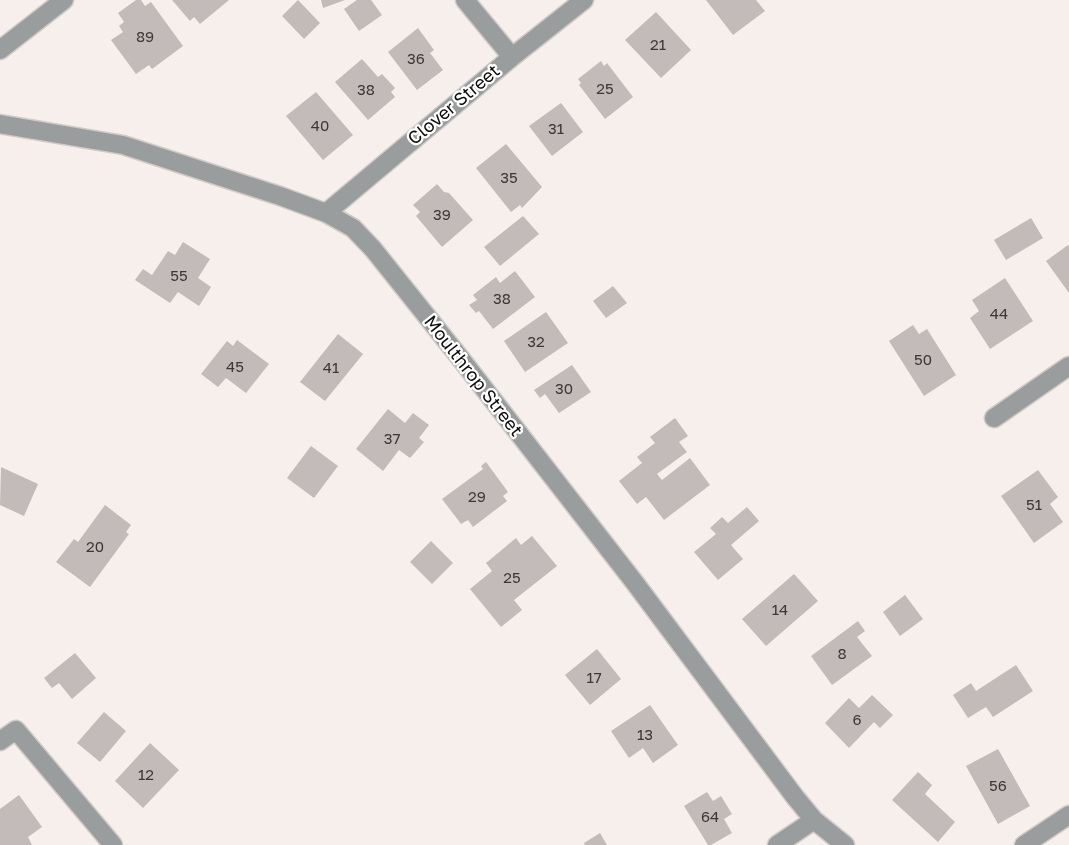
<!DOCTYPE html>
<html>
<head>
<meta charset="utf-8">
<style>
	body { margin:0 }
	canvas { display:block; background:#f6efec }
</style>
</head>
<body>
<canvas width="1069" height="845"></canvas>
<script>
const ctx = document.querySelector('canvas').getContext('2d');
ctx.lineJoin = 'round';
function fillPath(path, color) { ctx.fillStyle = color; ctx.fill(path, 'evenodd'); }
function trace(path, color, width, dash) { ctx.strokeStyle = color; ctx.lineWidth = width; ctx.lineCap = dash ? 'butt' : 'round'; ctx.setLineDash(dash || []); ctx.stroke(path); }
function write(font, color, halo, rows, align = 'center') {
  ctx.font = font + ' "Golos Text",sans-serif'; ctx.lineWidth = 4.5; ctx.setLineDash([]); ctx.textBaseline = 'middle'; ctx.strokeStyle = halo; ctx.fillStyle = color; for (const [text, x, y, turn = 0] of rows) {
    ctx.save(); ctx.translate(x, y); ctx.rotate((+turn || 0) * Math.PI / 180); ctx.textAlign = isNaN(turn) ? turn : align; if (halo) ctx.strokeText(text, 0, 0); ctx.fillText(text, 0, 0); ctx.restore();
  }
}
fillPath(new Path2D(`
	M136,0h5l4,6 6,-4 32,44 -31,23 -3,-4 -13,9 -25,-34 12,-8 -4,-6 5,-4 -6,-9z
	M172,0h57l-29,24 -6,-7 -4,4z
	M298,0l22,23 -16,16 -22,-23z
	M321,0h24l-22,8z
	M357,0h14l11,15 -23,16 -15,-22z
	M706,0h50l9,11 -32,24z
	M656,12l35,38 -30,28 -36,-38z
	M418,28l16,22 -4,3 13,17 -26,20 -29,-38z
	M362,59l16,18 4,-3 13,14 -4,4 4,5 -27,23 -33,-38z
	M601,61l3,5 3,-3 26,34 -28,22 -26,-34 2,-2 -3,-4z
	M316,92l37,43 -30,25 -37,-44z
	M561,103l22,29 -31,24 -23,-30z
	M506,144l36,43 -20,21 -2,-3 -9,7 -35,-44z
	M437,184l7,8 5,1 24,27 -31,27 -26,-31 4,-4 -7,-7z
	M523,216l16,18 -39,32 -16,-19z
	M1031,218l12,20 -37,22 -12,-20z
	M183,242l27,17 -12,19 13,9 -12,19 -21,-14 -8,11 -35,-23 8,-11 9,6 16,-24 7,4z
	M1068,245l1,2v46l-23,-32z
	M515,271l20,26 -42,32 -14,-18 -3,2 -7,-8 8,-5 -4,-5 23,-18 4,6z
	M1005,278l28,43 -43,28 -20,-31 9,-7 -7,-11z
	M613,286l14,17 -21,15 -13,-17z
	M546,312l22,31 -43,29 -21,-31z
	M913,325l6,9 8,-5 29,46 -32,21 -35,-55z
	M338,334l25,20 -38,47 -25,-19z
	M237,340l32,24 -23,29 -20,-15 -8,9 -17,-13 26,-33 6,5z
	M572,365l19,27 -32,21 -14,-19 -5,4 -6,-8z
	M388,409l17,14 8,-10 16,12 -10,13 5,4 -14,16 -11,-8 -16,21 -27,-22z
	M675,418l13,18 -9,6 8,10 -30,22 5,6 28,-22 20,27 -46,35 -18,-23 -9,7 -18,-23 23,-18 -5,-6 18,-14 -5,-6z
	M311,446l27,20 -24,32 -27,-20z
	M486,462l22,30 -5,4 4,5 -34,26 -5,-7 -7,4 -19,-25 41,-30 -2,-3z
	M1,467l37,17 -14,32 -24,-11z
	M1038,470l20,27 -8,7 13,18 -29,21 -33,-47z
	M105,505l26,20 -5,7 3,2 -39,53 -34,-25 18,-23 4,3z
	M747,507l12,14 -28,24 12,14 -25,21 -24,-28 22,-18 -6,-6 12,-11 6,6z
	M532,536l25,30 -43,34 8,10 -21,17 -31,-38 22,-18 -6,-8 30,-25 5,7z
	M431,541l22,22 -21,21 -22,-22z
	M794,574l24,27 -52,45 -24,-27z
	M905,595l18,24 -23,17 -17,-24z
	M858,621l7,10 -8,6 15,19 -40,29 -21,-29z
	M597,649l24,30 -31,26 -25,-30z
	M75,653l21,25 -24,21 -13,-16 -7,5 -8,-10z
	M1016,665l17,26 -40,26 -7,-10 -18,11 -15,-23 18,-12 5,8z
	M872,695l21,20 -13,13 -6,-6 -25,26 -24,-25 24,-25 10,10z
	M650,705l28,40 -25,18 -10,-15 -14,10 -18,-27z
	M104,712l22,19 -26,31 -23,-19z
	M150,743l29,27 -36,38 -28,-27z
	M998,749l32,57 -32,18 -32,-58z
	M918,772l14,13 -7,9 30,28 -17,20 -46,-42z
	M707,792l6,9 8,-5 11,18 -8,5 8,14 -21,12h-3l-24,-39z
	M19,795l23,32 -14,10 4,8h-32v-36z
	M600,833l7,12h-22l-1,-2z`), '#c2bbb9');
const minor = new Path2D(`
	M465,0l47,57
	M0,50l64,-50
	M0,124l123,21 157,51 46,17 27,15 20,21 88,110 174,224 160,214 19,23 31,25
	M326,213l186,-156 72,-57
	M994,418l75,-52
	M0,741l16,-11 97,115
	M777,845l37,-25
	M1024,845l45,-30`);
trace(minor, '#d1cbc8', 21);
trace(minor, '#999d9d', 18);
write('15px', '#3c3837', null, [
	["89",145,37],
	["21",658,45],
	["36",416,59],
	["25",605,89],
	["38",366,90],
	["40",320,126],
	["31",556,129],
	["35",509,178],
	["39",442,215],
	["55",179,276],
	["38",502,299],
	["44",999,314],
	["32",536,342],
	["50",923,360],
	["45",235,367],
	["41",331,368],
	["30",564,389],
	["37",392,439],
	["29",477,497],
	["51",1034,505],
	["20",95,547],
	["25",512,578],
	["14",780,610],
	["8",842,654],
	["17",594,678],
	["6",857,720],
	["13",645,735],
	["12",146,775],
	["56",998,786],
	["64",710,817]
]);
write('18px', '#0f0d0c', '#fff', [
	["Clover Street",454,105,-40],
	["Moulthrop Street",473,376,52]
]);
</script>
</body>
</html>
